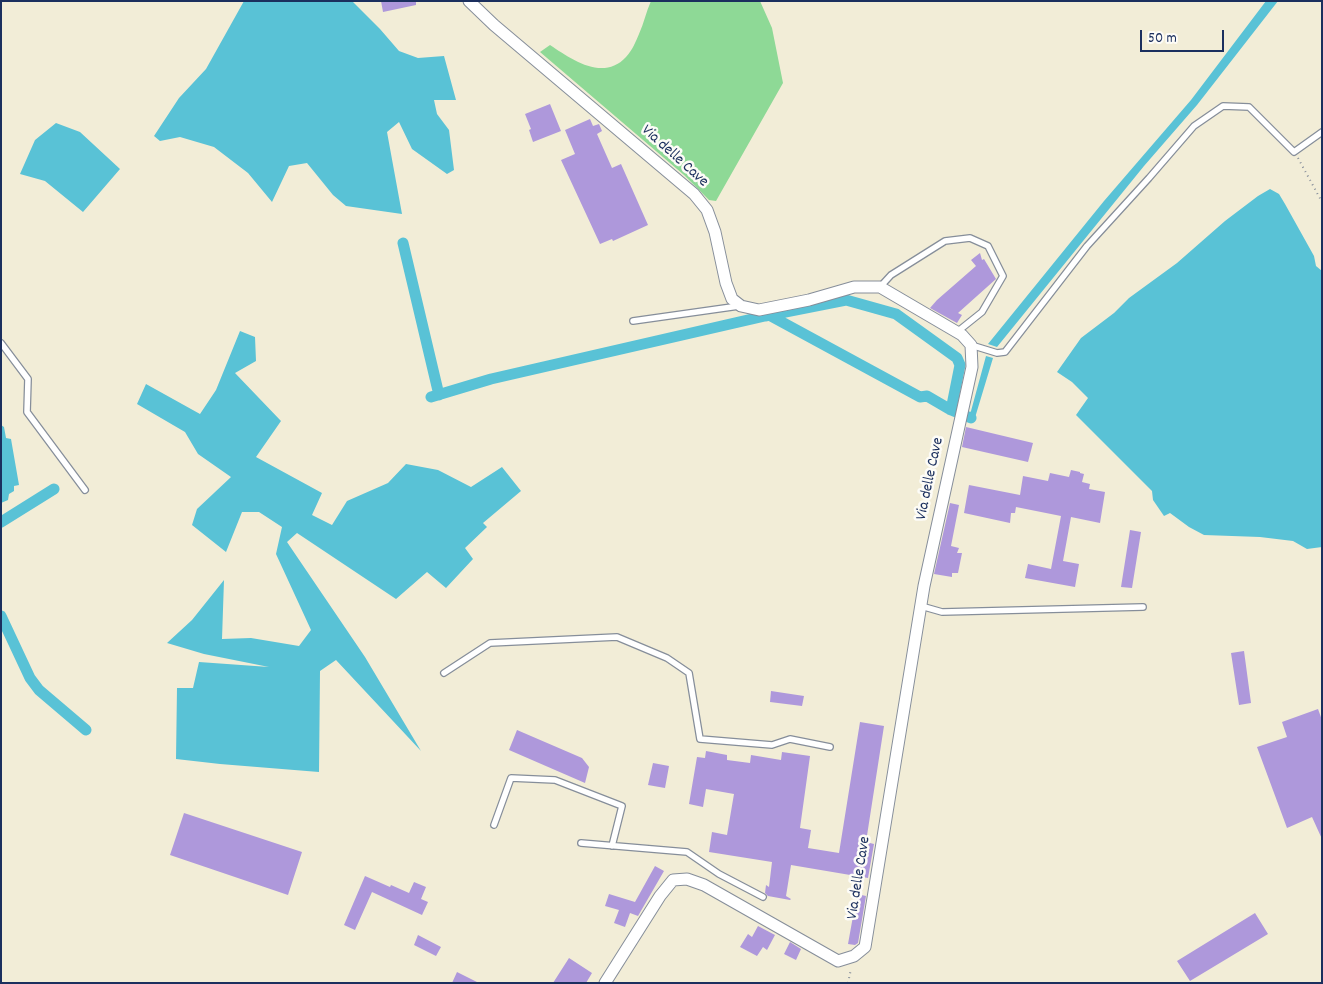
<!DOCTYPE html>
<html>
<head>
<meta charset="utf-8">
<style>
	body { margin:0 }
	#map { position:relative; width:1323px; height:984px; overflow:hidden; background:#f2edd7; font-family:Dekko,sans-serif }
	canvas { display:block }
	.frame { position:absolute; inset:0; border:2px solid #1b2f5e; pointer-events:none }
	.scale { position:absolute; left:1140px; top:30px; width:84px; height:22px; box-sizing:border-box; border:2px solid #1b2f5e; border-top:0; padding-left:6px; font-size:15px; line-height:18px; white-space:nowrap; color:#1b2f5e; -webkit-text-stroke:4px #fdfcf7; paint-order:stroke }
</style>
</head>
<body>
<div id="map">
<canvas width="1323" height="984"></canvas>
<div class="frame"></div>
<div class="scale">50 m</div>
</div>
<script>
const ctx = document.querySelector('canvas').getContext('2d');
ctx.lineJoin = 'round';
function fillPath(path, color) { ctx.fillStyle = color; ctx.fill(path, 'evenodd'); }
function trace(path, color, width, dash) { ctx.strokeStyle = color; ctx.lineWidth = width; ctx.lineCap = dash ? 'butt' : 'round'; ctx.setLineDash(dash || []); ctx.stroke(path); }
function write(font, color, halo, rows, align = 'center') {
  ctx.font = font + ' Dekko,sans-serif'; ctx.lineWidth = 5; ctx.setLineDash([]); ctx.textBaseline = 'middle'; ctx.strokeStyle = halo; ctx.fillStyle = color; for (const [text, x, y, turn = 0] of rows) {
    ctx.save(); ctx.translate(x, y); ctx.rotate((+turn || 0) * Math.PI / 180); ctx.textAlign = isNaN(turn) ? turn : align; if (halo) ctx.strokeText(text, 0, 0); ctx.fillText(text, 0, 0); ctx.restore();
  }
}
fillPath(new Path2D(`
	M651,1h109l12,27 11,55 -67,118 -7,-1 -25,-25 -144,-123 10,-7c21,14 53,37 76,12 6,-6 10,-16 13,-23 5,-11 7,-22 12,-33z`), '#8ed996');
fillPath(new Path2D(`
	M244,1h108l28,28 19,22 19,7 26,-2 12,44h-22l3,14 12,16 5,40 -7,4 -35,-25 -13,-27 -12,10 15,82 -56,-8 -13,-11 -26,-32 -18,3 -17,36 -24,-29 -34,-26 -34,-10 -20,4 -6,-5 25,-38 27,-29z
	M1266,1h12l-81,104 -53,61 -147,181 -9,-3 116,-143 87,-101z
	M56,123l24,9 40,37 -37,43 -38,-31 -25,-7 15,-34z
	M1270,189l9,5 6,10 29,52 2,10 6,5v276l-15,2 -14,-8 -33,-4 -56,-2 -15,-8 -19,-14 -6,3 -11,-16 -1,-9 -76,-76 12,-17 -16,-16 -15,-10 24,-34 33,-25 15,-15 48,-35 48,-42 33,-25z
	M240,331l15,6 1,24 -21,12 46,48 -25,36 66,36 -10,22 20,10 15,-24 41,-18 18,-19 32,6 33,17 31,-20 19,24 -38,32 4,4 -22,21 8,11 -27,29 -19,-16 -31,27 -99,-66 -10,9 78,115 56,94 -85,-91 -16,11 -1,101 -99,-8 -44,-5 1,-71h16l6,-26 70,5 -65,-13 -37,-11 25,-23 32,-40 -2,59 29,-1 48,8 12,-16 -35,-76 6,-27 -23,-15h-17l-16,40 -34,-27 5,-16 34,-32 -33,-23 -13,-22 -48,-28 9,-20 54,30 16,-24z
	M986,356l7,2 -19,63 -2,1 -4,-1 -1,-4 4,-6z
	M1,425l3,2 2,11 5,1 8,46 -5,1v5l-5,3 -1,6 -7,3z`), '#59c2d6');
trace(new Path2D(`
	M403,243l36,152
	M769,315l151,82 7,-1 24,14
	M431,397l60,-18 274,-63 81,-16 50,14 61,44 3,7 -9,45 20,8
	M1,522l53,-33
	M1,616l29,62 9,12 47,40`), '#59c2d6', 11);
fillPath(new Path2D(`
	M381,1h35v4l-33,7z
	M550,104l11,27 -28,11 -4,-12 2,-1 -6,-15z
	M590,119l3,7 6,-2 3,7 -5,3 15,34 9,-4 27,61 -35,16 -1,-2 -12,5 -39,-84 14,-6 -10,-24z
	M980,253l2,7 2,-1 12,20 -38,34 4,2 -5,8 -27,-15 7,-8 39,-34 -5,-6z
	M966,427l67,16 -5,19 -66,-15z
	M1071,470l9,2v1l4,1 -2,8 8,2 -1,5 16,3 -5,31 -29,-6 -8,44 16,3 -4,23 -50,-9 3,-14 23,5 10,-53 -45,-9 -1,6h-4l-1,10 -46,-10 5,-28 51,10 3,-19 25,5 2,-8 19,4z
	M950,503l9,2 -8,41 8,2 -2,5h5l-4,20h-6v4l-18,-3z
	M1130,530l11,2 -9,56 -11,-1z
	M1244,651l7,52 -12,2 -8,-52z
	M771,691l33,5 -2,10 -32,-4z
	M1318,709l4,11v119l-10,-22 -25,11 -30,-81 30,-10 -5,-15z
	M860,722l24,4 -18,116 8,2 -6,34 -77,-13 -5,31 5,3 -1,1 -22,-4 -3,-3 1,-8 3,2 3,-25 -63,-10 3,-20 15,3 7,-41 -28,-5 -3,18 -14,-3 8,-47 8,1 1,-7 21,4v5l23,3 1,-8 30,5 1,-8 28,4 -10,72 11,2 -3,18 31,5z
	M517,730l65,28 7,9 -4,16 -76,-33z
	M653,763l16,3 -4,22 -17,-3z
	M184,813l118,39 -14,43 -118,-40z
	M655,866l9,5 -26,45 -8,-3 -5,14 -11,-4 5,-13 -14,-4 4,-12 26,8z
	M365,876l25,11 1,-2 18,8 5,-11 12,5 -5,12 7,3 -6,13 -50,-23 -17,38 -11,-5z
	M857,894l9,2 -8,47 -3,2 -7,-1z
	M1255,913l13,21 -78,47 -13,-20z
	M758,926l17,9 -8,15 -4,-3 -6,9 -17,-9 8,-13 4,3z
	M418,935l23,12 -5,9 -22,-11z
	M790,942l11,7 -5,11 -12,-6z
	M569,958l23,15 -6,10h-33z
	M457,972l22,11h-27z`), '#ae98db');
const lane = new Path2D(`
	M880,287l11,-12 54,-34 25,-3 18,8 15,30 -21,36 -25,20
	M633,321l106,-15
	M1,343l27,36 -1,33 58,78
	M971,345l26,8 8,-1 82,-106 62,-68 45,-52 29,-20 26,1 45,45 28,-20
	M921,606l21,6 201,-5
	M444,673l46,-30 127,-6 50,21 22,15 11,66 72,6 18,-6 40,8
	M494,825l17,-47 44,2 67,26 -10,40
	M581,843l106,9 32,22 44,23`);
const street = new Path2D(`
	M469,1l25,24 200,169 13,16 8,22 11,51 6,16 9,7 18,4 50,-10 45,-13h26l82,48 9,10 1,22 -48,219 -59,361 -11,9 -16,5 -134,-76 -17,-6 -14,1 -13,16 -55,87`);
trace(lane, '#868e9a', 8);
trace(street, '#868e9a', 13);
trace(new Path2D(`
	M1298,158l24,44
	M848,983l3,-14`), '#868e9a', 2, [1, 4]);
trace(lane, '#fff', 5.5);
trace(street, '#fff', 11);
write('16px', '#1b2f5e', '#fdfcf7', [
	["Via delle Cave",674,157,42],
	["Via delle Cave",931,479,-78],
	["Via delle Cave",860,878,-81]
]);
</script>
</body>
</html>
